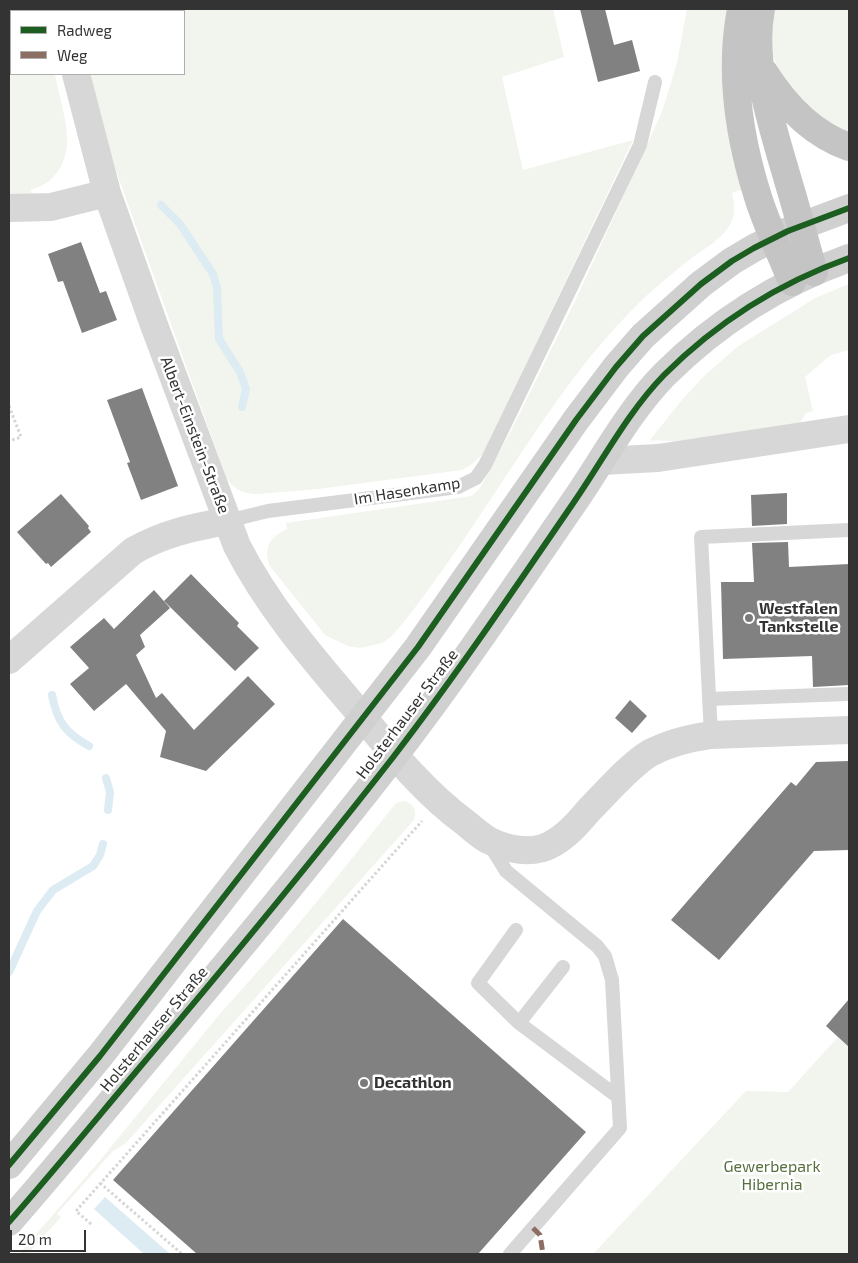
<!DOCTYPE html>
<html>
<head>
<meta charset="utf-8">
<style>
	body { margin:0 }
	#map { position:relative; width:858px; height:1263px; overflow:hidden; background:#fff; font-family:"Exo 2",sans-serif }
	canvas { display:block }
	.frame { position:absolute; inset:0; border:10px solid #333; pointer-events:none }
	.legend { position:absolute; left:10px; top:10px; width:175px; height:65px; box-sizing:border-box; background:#fff; border:1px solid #adadad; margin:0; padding:6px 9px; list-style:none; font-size:15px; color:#333 }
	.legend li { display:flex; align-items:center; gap:10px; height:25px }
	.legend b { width:25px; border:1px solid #adadad }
	.scale { position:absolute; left:10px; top:1230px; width:76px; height:22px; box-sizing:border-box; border:2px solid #333; border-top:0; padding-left:6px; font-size:15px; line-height:18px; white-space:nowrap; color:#333; -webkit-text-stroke:4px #fff; paint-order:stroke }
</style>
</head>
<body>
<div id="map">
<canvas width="858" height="1263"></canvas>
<div class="frame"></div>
<ul class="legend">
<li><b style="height:6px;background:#1b5e20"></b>Radweg</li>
<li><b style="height:6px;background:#8d6e63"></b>Weg</li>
</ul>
<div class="scale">20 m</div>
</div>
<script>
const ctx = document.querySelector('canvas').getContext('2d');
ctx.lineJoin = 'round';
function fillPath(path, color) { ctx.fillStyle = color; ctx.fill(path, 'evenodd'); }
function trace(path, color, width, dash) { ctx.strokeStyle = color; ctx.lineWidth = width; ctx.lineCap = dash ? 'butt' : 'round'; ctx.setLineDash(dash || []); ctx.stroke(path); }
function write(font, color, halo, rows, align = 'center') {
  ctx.font = font + ' "Exo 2",sans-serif'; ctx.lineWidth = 5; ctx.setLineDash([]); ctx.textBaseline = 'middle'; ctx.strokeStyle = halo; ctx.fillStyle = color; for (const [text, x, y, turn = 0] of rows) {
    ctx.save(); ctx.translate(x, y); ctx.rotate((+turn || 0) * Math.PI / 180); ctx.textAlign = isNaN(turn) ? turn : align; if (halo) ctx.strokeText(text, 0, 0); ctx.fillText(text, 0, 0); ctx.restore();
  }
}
fillPath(new Path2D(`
	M81,9h472l11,48 -62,20 21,93 110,-30 -150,314 -12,11 -9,5 -144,19 -61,5c-14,0 -24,-5 -31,-17l-115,-320 -21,-83h94v-63h-103z
	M687,9h42l15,180 -12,4c2,10 4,20 -1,30 -9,17 -28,26 -42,37 -21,17 -42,34 -60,53 -78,81 -130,181 -196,270 -13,18 -27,37 -42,54l-9,6 -22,5 -12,-2 -23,-11 -56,-70c-5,-19 1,-28 18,-36l-1,-6 186,-27 8,-8 33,-61 62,-126 87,-189 15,-49z
	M772,9h77v125c-37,-18 -73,-51 -80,-94 -1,-10 2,-22 3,-31z
	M9,52h2v22h44c6,36 27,79 -6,107 -5,4 -12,6 -18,9l1,8 -23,2z
	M849,284v66l-18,5 -26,22 8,34 -7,2 -6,10 -122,18c-10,1 -19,-2 -29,0l33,-41 21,-23 34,-30 78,-49z
	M404,801c11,3 13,10 10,19l-289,324 -12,7 -56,63 4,3 -33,37h-9l78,-90 122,-149 55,-62 55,-66 67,-84z
	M838,1037l11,10v207h-256l153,-163 42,1z`), '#f1f5ed');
fillPath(new Path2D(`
	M105,1197l65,57h-26l-50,-45z`), '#ddebf3');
trace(new Path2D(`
	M161,205l19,19 33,50 4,14 2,51 21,33 6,17 -4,18
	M52,695c5,26 13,38 37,51
	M106,778l4,14 -2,18
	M9,972l28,-61 16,-21 40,-24 7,-11 3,-11`), '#ddebf3', 8);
fillPath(new Path2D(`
	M580,9h25l9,36 18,-5 8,31 -42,11z
	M81,242l19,51 6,-2 11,29 -35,13 -19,-52 -5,1 -10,-28z
	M142,388l36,98 -37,14 -14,-37 3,-1 -23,-62z
	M787,493v31l-35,2 -1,-31z
	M61,494l28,32 -1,2 3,4 -40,35 -3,-4 -2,1 -29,-32z
	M788,542l1,25 60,-3v121l-36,2 -1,-31 -89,3 -2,-77h33l-2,-39z
	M191,574l48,49 -2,3 22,22 -24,23 -71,-70z
	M154,590l16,18 -30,27 5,12 -9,8 20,43 6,-5 32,37 54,-54 27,28 -69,67 -46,-14 6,-26 -40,-47 -32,27 -24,-27 19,-16 -19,-21 34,-29 10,11z
	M630,700l17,16 -15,17 -17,-15z
	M849,761v89l-35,1 -95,109 -48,-40 120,-138 5,4 20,-24z
	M343,919l243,213 -108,122h-281l-84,-74z
	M849,999v48l-23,-21z`), '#818181');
trace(new Path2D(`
	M135,11l8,-2
	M9,22l2,1
	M9,406l12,31 -12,4
	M100,1183l82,71
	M91,1224l-15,-13 346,-390`), '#d6d6d6', 3, [2.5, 2.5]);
trace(new Path2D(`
	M227,521l41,-10 190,-24 18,-9 9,-13 155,-320 15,-63
	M709,699l140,-5
	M711,735l-10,-198 148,-7
	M490,845l16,26 91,75 8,10 7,24 8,148 -110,126
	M516,930l-38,53 41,40 44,-56
	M519,1023l99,74`), '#d7d7d7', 14);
trace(new Path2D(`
	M65,9l1,2
	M76,74l31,119 47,132 83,221c32,63 80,117 125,170 32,39 64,78 105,108 7,6 14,12 21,16 17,9 44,15 62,5 16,-8 28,-22 39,-35 17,-17 41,-45 61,-57 19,-10 40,-15 61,-18l138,-5
	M9,208l42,-1 56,-14
	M602,461l56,-3 191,-29
	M9,660l124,-109c32,-18 58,-23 94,-30`), '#d7d7d7', 28);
trace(new Path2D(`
	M9,1165l91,-109 318,-409 158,-227 40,-53 27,-31 58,-52 31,-23 22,-13 34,-17 61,-23
	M9,1222c43,-49 84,-99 126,-149 88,-104 175,-209 259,-317 63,-82 121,-168 180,-254 29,-42 54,-90 90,-127 53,-53 115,-92 185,-117`), '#d0d0d0', 28);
trace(new Path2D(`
	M741,9c-12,63 -2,128 17,188 9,29 23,57 34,85
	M761,9c-11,55 13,122 28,175 9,29 16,59 25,88
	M764,72c20,32 48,62 85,75`), '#c4c4c4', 28);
trace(new Path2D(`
	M533,1228l7,7 3,19`), '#8d6e63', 5, [10, 5]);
trace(new Path2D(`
	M9,1165l91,-109 318,-409 158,-227 40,-53 27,-31 58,-52 31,-23 22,-13 34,-17 61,-23
	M9,1222c43,-49 84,-99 126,-149 88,-104 175,-209 259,-317 63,-82 121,-168 180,-254 29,-42 54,-90 90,-127 53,-53 115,-92 185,-117`), '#1b5e20', 6);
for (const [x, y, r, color] of [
	[749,618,5,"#7a7a7a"],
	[364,1083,5,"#7a7a7a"]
]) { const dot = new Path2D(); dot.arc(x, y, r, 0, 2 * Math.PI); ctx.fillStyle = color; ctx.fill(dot); trace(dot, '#fff', 2); }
write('16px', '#333', '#fff', [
	["Albert-Einstein-Straße",195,435,69],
	["Im Hasenkamp",407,491,-9],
	["Holsterhauser Straße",407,714,-53],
	["Holsterhauser Straße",154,1029,-50]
]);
write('bold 16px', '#333', '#fff', [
	["Westfalen",759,609],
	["Tankstelle",759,627],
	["Decathlon",374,1083]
], 'left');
write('16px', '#56703f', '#fff', [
	["Gewerbepark",772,1167],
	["Hibernia",772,1185]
]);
</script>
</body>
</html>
